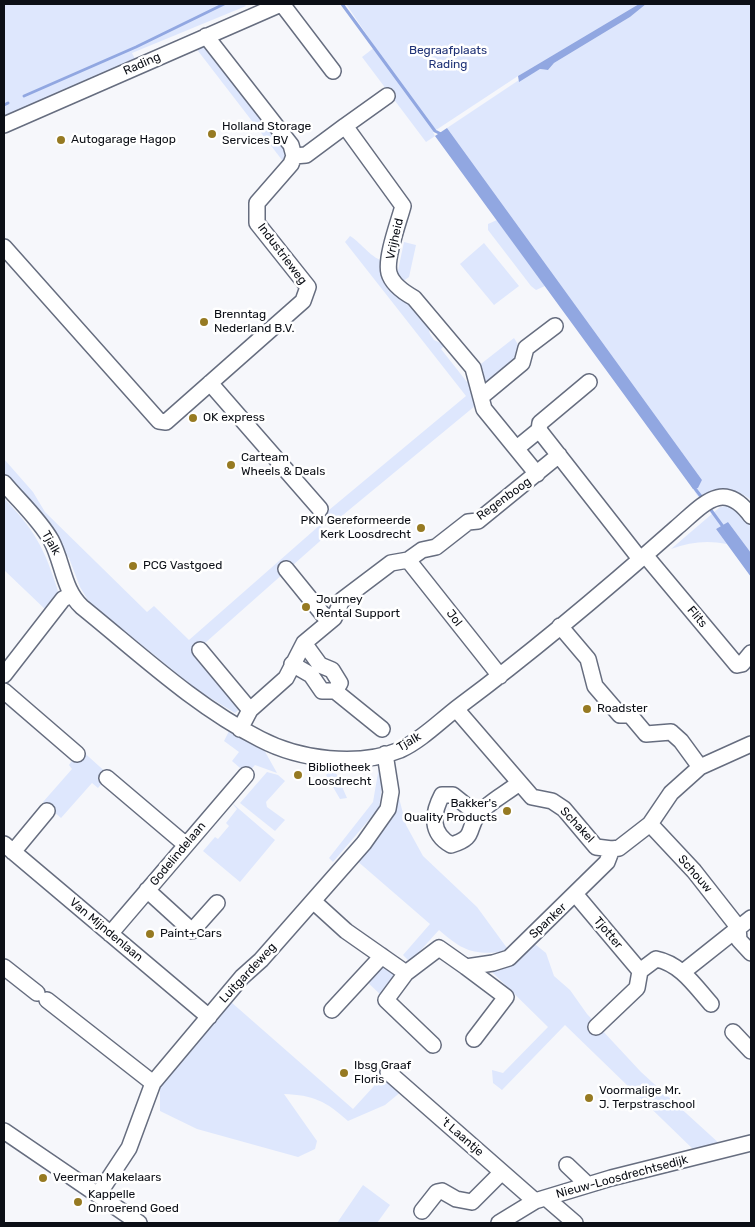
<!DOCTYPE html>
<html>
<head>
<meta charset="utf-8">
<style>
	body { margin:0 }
	#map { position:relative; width:755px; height:1227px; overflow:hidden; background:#f6f7fb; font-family:Rubik,sans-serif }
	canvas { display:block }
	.frame { position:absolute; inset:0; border:5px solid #0c0f16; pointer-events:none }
</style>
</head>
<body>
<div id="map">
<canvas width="755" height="1227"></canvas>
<div class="frame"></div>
</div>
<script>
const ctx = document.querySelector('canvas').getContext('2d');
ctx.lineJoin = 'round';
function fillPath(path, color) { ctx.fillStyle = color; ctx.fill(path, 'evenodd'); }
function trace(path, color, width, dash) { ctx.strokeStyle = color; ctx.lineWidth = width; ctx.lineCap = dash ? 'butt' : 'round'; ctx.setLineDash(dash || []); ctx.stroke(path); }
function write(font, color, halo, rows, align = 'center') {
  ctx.font = font + ' Rubik,sans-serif'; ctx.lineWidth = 5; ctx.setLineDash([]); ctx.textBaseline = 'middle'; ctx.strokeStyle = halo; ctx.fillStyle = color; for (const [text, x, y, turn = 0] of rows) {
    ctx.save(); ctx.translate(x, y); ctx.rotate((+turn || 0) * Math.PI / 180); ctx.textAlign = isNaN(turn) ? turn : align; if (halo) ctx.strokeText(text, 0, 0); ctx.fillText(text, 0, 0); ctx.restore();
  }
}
fillPath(new Path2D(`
	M4,4h240l2,2 -114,47 4,8 -132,55z
	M346,4h293l-121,72 -85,56 2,4 -9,6 -64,-85 13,-10z
	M646,4h105v496c-20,-15 -30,-9 -47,6l-11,-17 5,-1 4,-8 -255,-352 72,-48 21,-11 8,1 6,-7 76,-46z
	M200,45l10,4 78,102v11l-6,-2 -87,-113z
	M497,220l48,66 -9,4 -5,-4 -43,-56v-6z
	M350,236c13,8 20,22 36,26l38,51 6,21 4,6 11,5 -4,4 26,33 5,-4 9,23 -149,123 -9,-9 143,-119 -121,-154z
	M404,242l12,3 -7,32 -7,5 -5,-7z
	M484,243l35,43 -25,19 -34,-41z
	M514,338l5,8 -4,14 -34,27 -4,-20z
	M4,459l29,33 12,20 102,100 7,-6 35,34 131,-115 8,9 -132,117 47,55 -8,7 -38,-23 -108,-88 -9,-15 -11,-29 -65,-82z
	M4,498c31,33 40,49 54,93l-11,20 -43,-41z
	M730,505l21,15v33l-23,-31 -12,7 11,15c-20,-4 -37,-2 -56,5l49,-42z
	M229,731l32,18 2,-1 14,25 -22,-8 -8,9 -15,-13 7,-9 -15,-11z
	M80,749l29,26 -11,13 -6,-5 -31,35 -18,-16 29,-33 -3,-4z
	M385,764l-6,44 -46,54 -4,-4 44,-56 6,-35z
	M335,765l29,1 1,5 -29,2 11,25 -7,1 -14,-24z
	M267,772l11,3 7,6 -19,21 1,5 18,13 -10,11 -35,-28z
	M399,798l7,27 17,31 54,51 30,41 -5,4c-30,3 -40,-2 -63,-22l-29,32 -7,-7 27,-31 -74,-64 37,-43z
	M232,803l43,37 -35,42 -37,-31 12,-14 3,2 11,-13 -3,-3 11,-14z
	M531,941l15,12 8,23 16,14 17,24 54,58 80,73 -25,7 -131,-127 -63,65 -9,-7 -1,-13 11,3 45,-46 -56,-55h-7l10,-8 5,5z
	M382,963l12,10 -2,7 -11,15 -16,-15z
	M231,1002l122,107 32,-35 17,17 -17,14 -37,16c-22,-20 -35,-26 -64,-27l33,47 -2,8 -17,8 -101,-28 -37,-18v-26z
	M363,1185l27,20 -13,18h-40z`), '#dee7fd');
fillPath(new Path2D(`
	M639,4h7l-16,13 -76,46 -6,7 -8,-1 -21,13 -1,-6z
	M447,128l255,352 -4,8 -5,1 -258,-353z
	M728,522l23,31v24l-35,-48z`), '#91a7e1');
trace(new Path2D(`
	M342,4l93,127 8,4
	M24,96l112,-49 88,-43
	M4,105l4,-2
	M693,486l10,13
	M708,506l16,22`), '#91a7e1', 3);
const minor = new Path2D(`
	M282,4l51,67
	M4,125l277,-121
	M345,126l42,-30
	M294,156l12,-1 39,-29 58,80c-4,15 -18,52 -14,67 3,11 16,20 25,25l59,70 11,41 53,65
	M4,247l155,174 7,1 137,-121 5,-14 -51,-64v-20l34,-39 3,-8 -3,-11 -85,-109
	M210,383l110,126
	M481,397l41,-34 4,-15 29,-22
	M539,430l101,129
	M517,448l22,-18 1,-7 49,-41
	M4,483c15,18 35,36 47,57 12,22 12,50 31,67 57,46 113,99 178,132 40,21 98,28 140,11 22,-10 42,-31 61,-45 74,-55 146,-116 215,-177 27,-23 47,-50 75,-12
	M645,555l92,110 5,-1 9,-11
	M408,560l92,116
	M286,569l43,53
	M560,626l28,33 7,27 25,29h10l16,19 25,-2 10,9 19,26
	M304,643l16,22 12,5 8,13 -5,8
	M200,650l50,60
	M292,664l19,11 11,16h13l47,38
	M4,675l59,-76 8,-4
	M4,691l73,63
	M456,709l76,88 20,4 12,8 32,38 16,2 7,-1 31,-24 21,-31 29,-26 51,-23
	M240,729l10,-19 36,-32 18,-35 30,-25 8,-18 49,-37 17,-3 14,-10 14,-3 32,-25 10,-1 81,-66
	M107,778l79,67
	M478,815l-25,-20h-11c-10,19 -12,38 9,50 26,-8 15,-15 27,-30 10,-13 29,-22 41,-32
	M650,824l44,47 44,56 1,13 12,13
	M4,844l205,173
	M13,852l34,-41
	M147,890l45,41 25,-28
	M576,895l64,76
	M313,901l33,30 60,42 33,-25 27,19 27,-4 16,-5 98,-96 5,-13
	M110,934l136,-159
	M4,967l33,26
	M466,967l40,30 -32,42
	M683,972l68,-54
	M406,973l-20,27 47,45
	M47,1000l106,83
	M332,1010l50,-54
	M596,1027l41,-39 3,-17 16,-12c25,5 39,27 55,45
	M733,1032l18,19
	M388,1072l147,129
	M4,1131l135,92
	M567,1165l21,20
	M98,1195l31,-47 24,-65 89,-106 19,-17 103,-117 24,-34 3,-17 -6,-38
	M546,1198l29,25
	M422,1211l15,-19 5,-1 14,8 16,3 30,-30
	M499,1223l36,-22 76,-23 140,-35`);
trace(minor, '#666d7f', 18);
trace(minor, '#fff', 15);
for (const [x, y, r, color] of [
	[212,134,5,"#967a22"],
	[61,140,5,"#967a22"],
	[204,322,5,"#967a22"],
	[193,418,5,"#967a22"],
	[231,465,5,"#967a22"],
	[421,528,5,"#967a22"],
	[133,566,5,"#967a22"],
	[306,607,5,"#967a22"],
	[587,709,5,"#967a22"],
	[298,775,5,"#967a22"],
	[507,811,5,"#967a22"],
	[150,934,5,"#967a22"],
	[344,1073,5,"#967a22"],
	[589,1098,5,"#967a22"],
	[43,1178,5,"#967a22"],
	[78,1202,5,"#967a22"]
]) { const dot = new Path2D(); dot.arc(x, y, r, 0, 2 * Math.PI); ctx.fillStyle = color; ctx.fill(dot); trace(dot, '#fff', 2); }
write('12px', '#1f3276', '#fff', [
	["Begraafplaats",448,51],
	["Rading",448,65]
]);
write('12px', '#0c0f16', '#fff', [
	["Rading",142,64,-24],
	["Vrijheid",395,239,-77],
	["Industrieweg",282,254,53],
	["Regenboog",504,499,-36],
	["Tjalk",51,543,61],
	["Flits",697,617,50],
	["Jol",454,618,52],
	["Tjalk",409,742,-30],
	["Schakel",577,825,47],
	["Godelindelaan",178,854,-50],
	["Schouw",695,874,49],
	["Spanker",548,921,-43],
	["Van Mijndenlaan",106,930,40],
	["Tjotter",608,933,50],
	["Luitgardeweg",248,973,-47],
	["'t Laantje",462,1137,41],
	["Nieuw-Loosdrechtsedijk",622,1177,-15]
]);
write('12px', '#0c0f16', '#fff', [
	["Holland Storage",222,127],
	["Services BV",222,141],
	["Autogarage Hagop",71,140],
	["Brenntag",214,315],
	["Nederland B.V.",214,329],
	["OK express",203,418],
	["Carteam",241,458],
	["Wheels & Deals",241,472],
	["PKN Gereformeerde",411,521,"right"],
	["Kerk Loosdrecht",411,535,"right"],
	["PCG Vastgoed",143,566],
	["Journey",316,600],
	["Rental Support",316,614],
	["Roadster",597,709],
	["Bibliotheek",308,768],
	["Loosdrecht",308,782],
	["Bakker's",497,804,"right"],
	["Quality Products",497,818,"right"],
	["Paint+Cars",160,934],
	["Ibsg Graaf",354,1066],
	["Floris",354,1080],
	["Voormalige Mr.",599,1091],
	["J. Terpstraschool",599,1105],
	["Veerman Makelaars",53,1178],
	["Kappelle",88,1195],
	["Onroerend Goed",88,1209]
], 'left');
</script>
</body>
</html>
